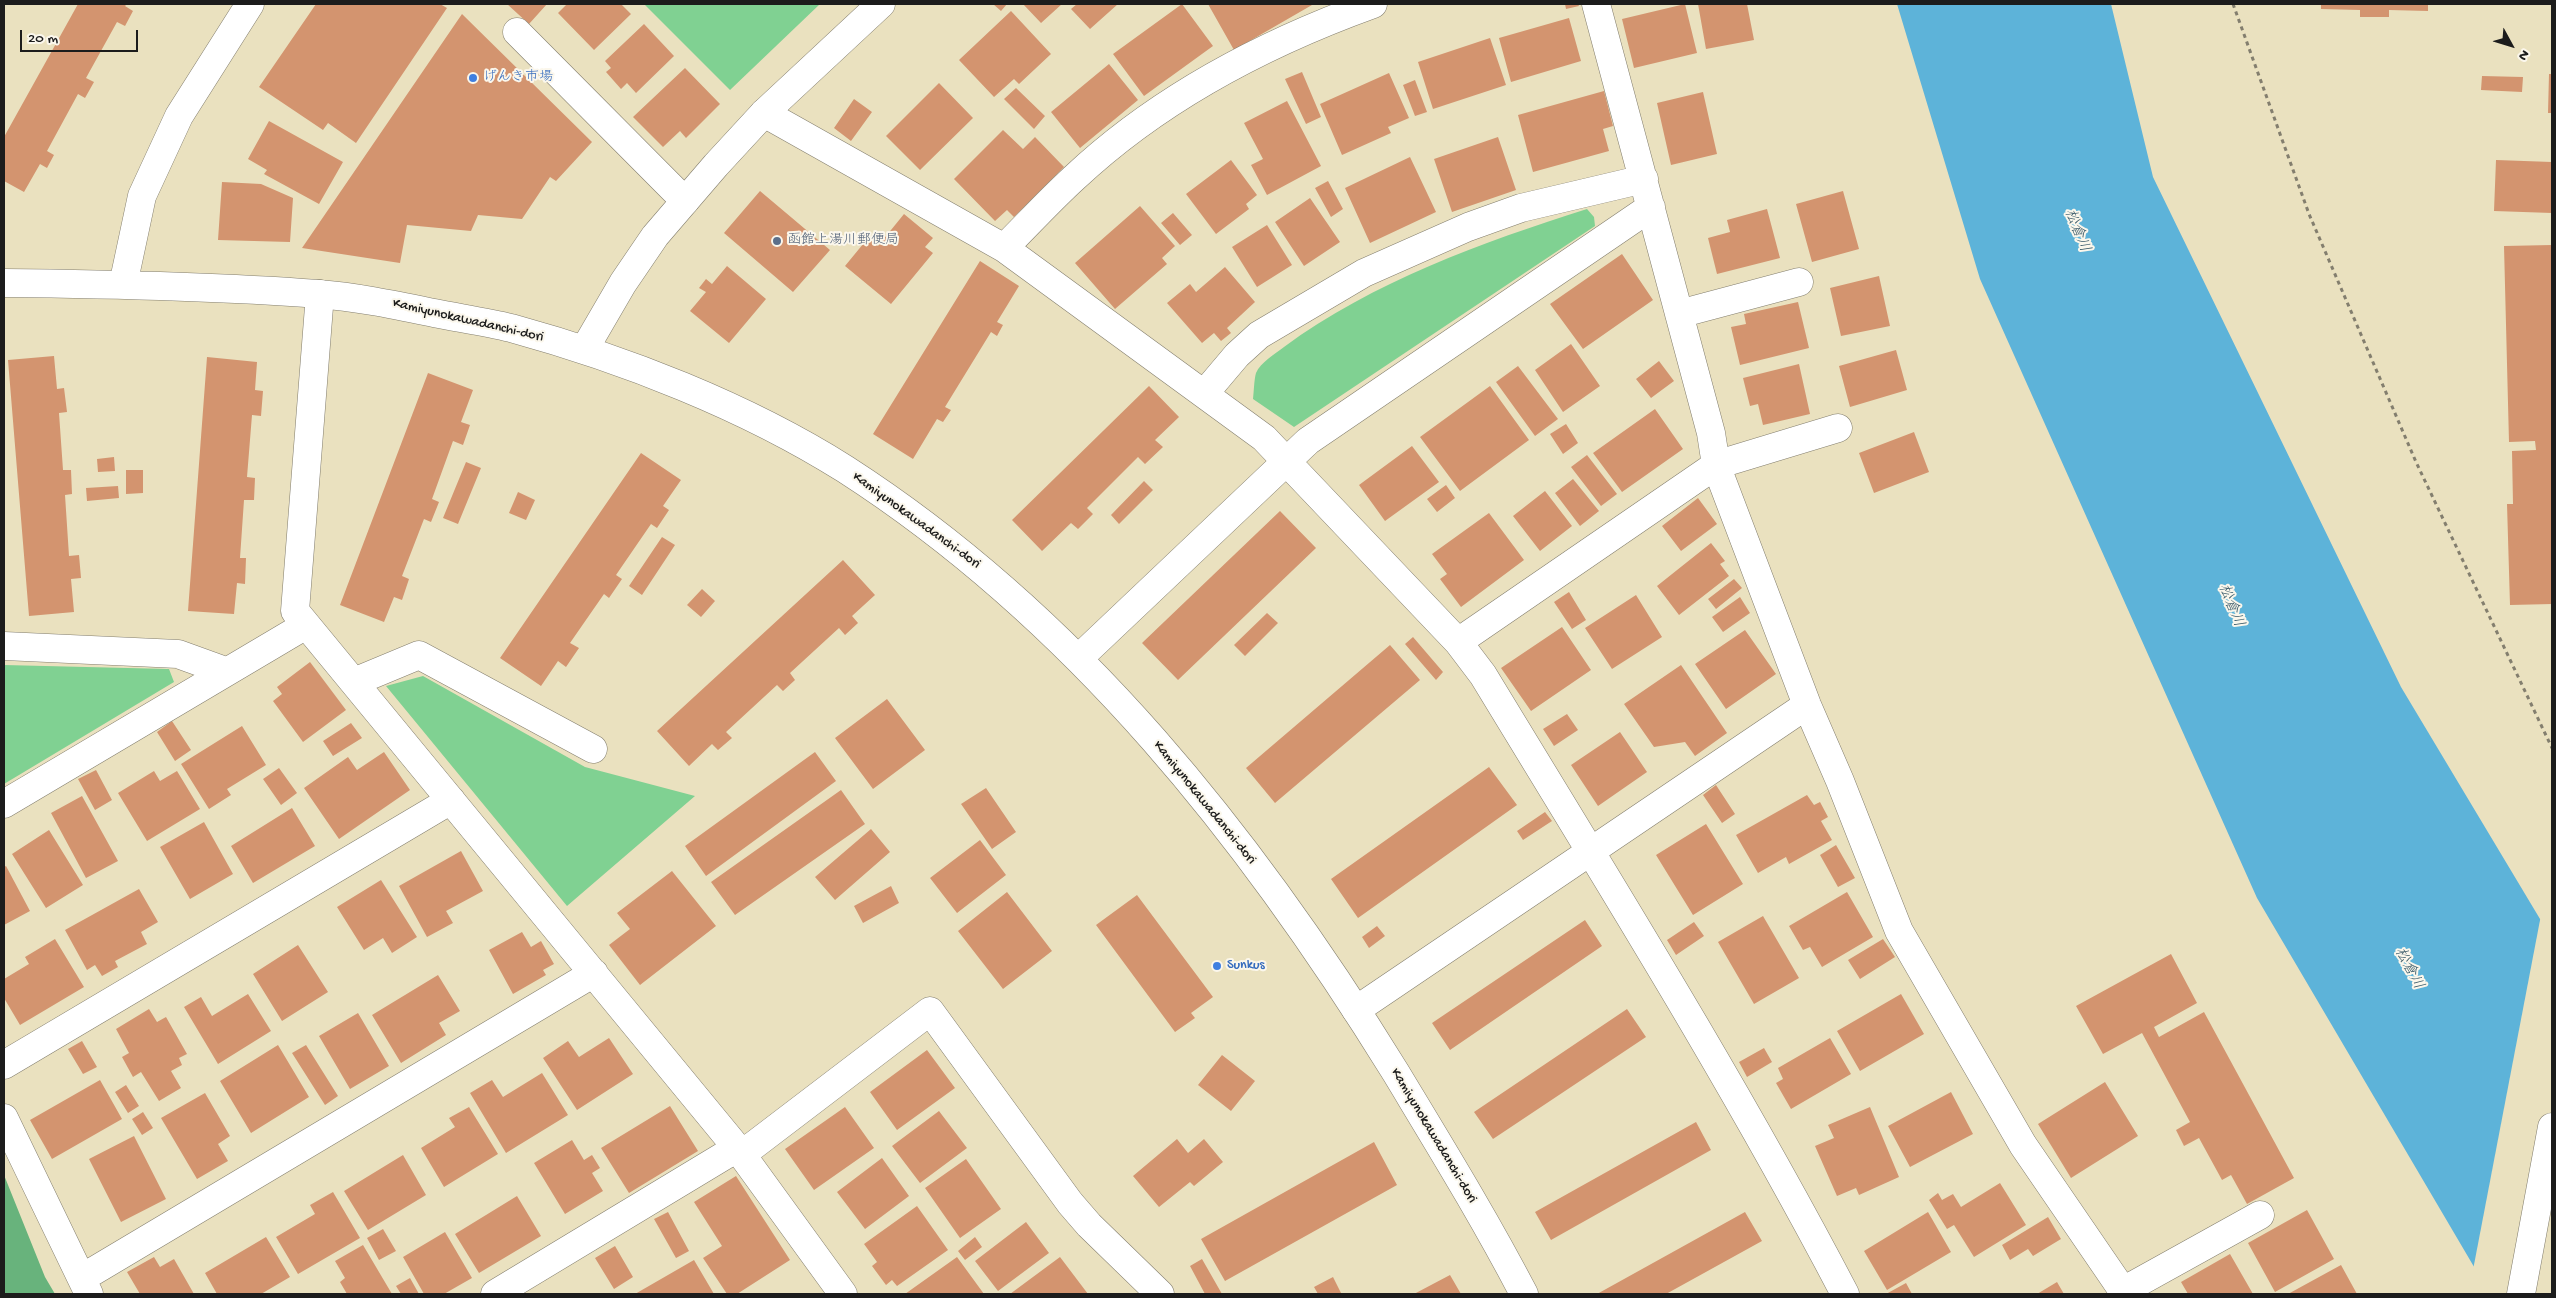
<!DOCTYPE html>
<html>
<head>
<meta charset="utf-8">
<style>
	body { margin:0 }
	#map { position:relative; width:2556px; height:1298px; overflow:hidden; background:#eae1bf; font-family:"Gochi Hand",sans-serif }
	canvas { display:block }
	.frame { position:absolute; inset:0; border:5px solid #1c1c1c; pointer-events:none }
	.north { position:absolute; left:2486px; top:20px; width:50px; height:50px; -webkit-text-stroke:4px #fbf7ec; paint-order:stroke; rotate:129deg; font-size:14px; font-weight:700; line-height:20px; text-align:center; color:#1c1c1c }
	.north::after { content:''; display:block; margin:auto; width:18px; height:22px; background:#1c1c1c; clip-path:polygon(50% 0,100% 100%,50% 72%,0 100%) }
	.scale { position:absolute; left:20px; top:30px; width:118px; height:22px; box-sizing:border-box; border:2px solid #1c1c1c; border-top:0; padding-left:6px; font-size:15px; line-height:18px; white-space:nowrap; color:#1c1c1c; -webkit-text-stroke:4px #fbf7ec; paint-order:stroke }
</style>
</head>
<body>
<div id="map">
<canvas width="2556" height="1298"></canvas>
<div class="frame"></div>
<div class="north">N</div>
<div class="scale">20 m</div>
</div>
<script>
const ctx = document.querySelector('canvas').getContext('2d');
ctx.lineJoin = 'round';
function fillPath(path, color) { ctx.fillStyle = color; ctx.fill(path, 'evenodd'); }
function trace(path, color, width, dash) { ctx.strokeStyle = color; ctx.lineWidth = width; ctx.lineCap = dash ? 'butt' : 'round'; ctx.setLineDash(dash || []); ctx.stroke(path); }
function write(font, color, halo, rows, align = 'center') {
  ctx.font = font + ' "Gochi Hand","Klee One",sans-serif'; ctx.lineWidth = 4; ctx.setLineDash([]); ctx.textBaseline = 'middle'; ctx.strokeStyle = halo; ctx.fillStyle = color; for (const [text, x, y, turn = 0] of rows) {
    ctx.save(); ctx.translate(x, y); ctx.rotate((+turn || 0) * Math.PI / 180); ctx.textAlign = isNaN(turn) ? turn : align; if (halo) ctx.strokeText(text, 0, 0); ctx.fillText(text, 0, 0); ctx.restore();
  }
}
fillPath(new Path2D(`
	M644,4h176l-90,86z
	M1587,209l7,8 1,9 -301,201 -41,-28c1,-8 1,-19 3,-26 4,-10 20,-20 28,-26 88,-65 199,-105 303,-138z
	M4,665l165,4 5,13 -170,102z
	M423,676l162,91 110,29 -128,110 -181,-220z`), '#80d192');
fillPath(new Path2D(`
	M4,1175l41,102 10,17h-51z`), '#68b37c');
fillPath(new Path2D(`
	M1897,4h214l42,173 248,510 151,252v355h-62l-233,-396 -277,-619z`), '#5db3d9');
fillPath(new Path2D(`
	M2541,915l11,19v360h-65l-14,-24z`), '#eae1bf');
fillPath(new Path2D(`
	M78,4h49l-2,2 8,5 -8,15 -8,-4 -31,56 8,4 -9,16 -7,-4 -31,57 7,4 -7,13 -7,-4 -16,28 -20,-11v-44z
	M316,4h124l7,4 -91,135 -28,-20 -5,7 -64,-43z
	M507,4h40l-18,20z
	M567,4h54l10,10 -37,36 -36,-37z
	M993,4h14l-6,7z
	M1023,4h39l-21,19z
	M1077,4h41l-28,25 -19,-20z
	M1182,4l31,42 -69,50 -31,-42z
	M1208,4h103l1,1 -78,45z
	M1565,4h13l1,2 -13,3z
	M1685,4l12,49 -63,15 -12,-49z
	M1698,4h49l7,36 -48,9z
	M2321,4h107v7l-39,-1v7h-29v-7l-39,-1z
	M1011,11l40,43 -32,30 -5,-5 -20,18 -35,-37z
	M462,14l130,128 -36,39 -6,-4 -28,42 -44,-4 -7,16 -64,-6 -7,38 -98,-15z
	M1569,18l12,43 -70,21 -12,-44z
	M644,24l30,32 -38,37 -9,-10 -6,6 -15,-17 5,-4 -6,-7z
	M1490,38l16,47 -73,24 -15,-47z
	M1109,64l29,36 -58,48 -29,-36z
	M685,68l35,36 -34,34 -6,-7 -17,16 -30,-30z
	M1302,72l19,45 -15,7 -21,-45z
	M1389,73l20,45 -21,9 3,6 -49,22 -22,-51z
	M2549,74h3v39h-4z
	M2482,76l41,1 -1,15 -41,-2z
	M1415,80l12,32 -12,4 -12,-31z
	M939,83l34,35 -53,52 -34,-34z
	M1016,88l29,28 -11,13 -30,-30z
	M1604,91l9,35 -10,3 6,22 -76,21 -15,-57z
	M1703,92l14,62 -46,11 -14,-62z
	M854,99l18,13 -21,29 -17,-13z
	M1287,101l34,65 -54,29 -16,-30 12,-6 -19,-36z
	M269,121l74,41 -24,42 -55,-30 3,-4 -19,-11z
	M1003,130l20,19 12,-12 29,30 -50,50 -7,-7 -12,11 -41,-42z
	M1498,137l18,53 -64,22 -18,-53z
	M1410,157l26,55 -66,31 -25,-55z
	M1231,160l26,35 -11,9 3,5 -33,25 -30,-40z
	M2496,160l56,2v51l-58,-2z
	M1328,181l15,28 -12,8 -16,-29z
	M222,182l39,2 32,14 -3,44 -72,-2z
	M760,191l70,59 -37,42 -69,-59z
	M1843,191l16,58 -47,13 -16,-58z
	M1310,198l30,44 -36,24 -29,-44z
	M1140,206l35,40 -13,12 5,6 -52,45 -40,-46z
	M1767,209l13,49 -63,16 -9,-36 22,-6 -3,-12z
	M1173,213l19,22 -12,10 -19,-22z
	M904,214l29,24 -8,9 8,6 -42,51 -46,-38 23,-28 10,8z
	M1267,225l25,40 -35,22 -25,-40z
	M2552,245v359l-42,1 -3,-101h6l-1,-53 24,-1 -1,-9 -26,1 -5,-196z
	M1622,254l31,46 -70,49 -33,-45z
	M980,261l39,25 -22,36 6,3 -6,11 -6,-4 -46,75 6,3 -8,12 -6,-3 -24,40 -40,-25z
	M727,266l39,33 -37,44 -39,-32 16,-19 -7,-4 7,-9 6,5z
	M1225,267l30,35 -28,26 4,5 -10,8 -7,-8 -12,10 -35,-40 23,-19 6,8z
	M1879,276l11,50 -49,10 -11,-48z
	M1798,302l11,46 -69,17 -9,-38 15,-3 -2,-10z
	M1571,344l29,42 -37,26 -28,-42z
	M1896,350l11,40 -57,17 -11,-41z
	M54,356l3,33 7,-1 3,24 -8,1 4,57h8l1,24 -7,1 4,61 10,-1 2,23 -10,1 3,33 -45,4 -21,-256z
	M207,357l50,5 -2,28 8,1 -2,25 -9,-1 -5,62 8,1 -1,22h-10l-4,58h6l-1,26 -8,-1 -3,31 -46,-3z
	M1659,361l15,20 -23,17 -15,-19z
	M1799,364l11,50 -47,11 -5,-21 -8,2 -7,-28z
	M1518,366l40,53 -23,17 -39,-54z
	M428,373l45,17 -12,32 9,3 -7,20 -10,-4 -21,58 7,3 -8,20 -7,-3 -22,57 7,3 -7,21 -8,-3 -10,25 -44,-17z
	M1149,386l30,31 -24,23 8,7 -18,17 -7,-7 -51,51 6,6 -15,15 -7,-6 -29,28 -30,-31z
	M1490,386l39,54 -69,51 -40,-54z
	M1655,409l28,40 -61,43 -29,-39z
	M1566,424l12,19 -15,11 -13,-20z
	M1914,432l15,40 -55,21 -15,-40z
	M1412,446l27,36 -54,39 -26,-36z
	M641,453l40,27 -18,26 6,4 -12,18 -6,-4 -35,51 6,4 -13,19 -5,-4 -34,49 9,5 -13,19 -8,-6 -17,25 -41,-28z
	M1587,455l30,39 -16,12 -30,-39z
	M114,457l1,14 -17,1 -1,-13z
	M466,462l15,6 -23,56 -15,-6z
	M126,470h17v23l-17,1z
	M1573,479l26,32 -19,15 -25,-33z
	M1144,481l9,9 -34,34 -8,-9z
	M1446,485l9,13 -18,14 -10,-13z
	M118,486l1,12 -32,3 -1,-13z
	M1545,491l27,35 -32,25 -27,-35z
	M518,492l17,8 -9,20 -17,-7z
	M1698,498l19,26 -36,27 -19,-25z
	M1280,511l36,37 -138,132 -36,-37z
	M1489,513l35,47 -63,47 -21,-28 7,-5 -15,-20z
	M662,537l13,8 -33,50 -13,-9z
	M1711,543l14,18 -5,3 9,12 -50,39 -22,-29z
	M843,560l32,35 -23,21 6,7 -13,12 -6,-7 -49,45 5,7 -12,11 -6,-6 -51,47 6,6 -14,12 -6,-6 -23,22 -32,-35z
	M1734,579l8,9 -26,21 -8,-10z
	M702,589l13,12 -14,16 -14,-12z
	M1569,592l17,28 -14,9 -18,-27z
	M1636,595l26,42 -50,32 -27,-41z
	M1740,597l10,16 -27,19 -11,-15z
	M1267,613l11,10 -33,33 -11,-11z
	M1562,627l29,43 -60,41 -30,-43z
	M1745,630l31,44 -50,35 -31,-45z
	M1413,637l30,35 -7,8 -31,-36z
	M1390,645l30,35 -145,123 -29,-35z
	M310,662l36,48 -43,32 -30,-41 9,-7 -5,-7z
	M1681,665l46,68 -32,23 -10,-14 -31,5 -30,-43z
	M887,699l38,51 -52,39 -38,-51z
	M1567,714l11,16 -24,16 -11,-17z
	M172,721l19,29 -16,11 -18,-29z
	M351,723l11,15 -29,18 -10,-15z
	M242,726l24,39 -39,24 4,6 -22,14 -28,-45z
	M1620,732l27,40 -49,34 -27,-41z
	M384,752l26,38 -71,49 -35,-51 44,-31 9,13z
	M815,752l21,29 -130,95 -21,-30z
	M1489,767l28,38 -159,113 -27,-39z
	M279,768l18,25 -16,12 -18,-26z
	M96,770l16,30 -17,10 -17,-31z
	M154,771l6,10 17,-10 23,38 -53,32 -29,-48z
	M1716,785l19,29 -13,9 -19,-28z
	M986,788l30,44 -24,17 -31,-45z
	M841,790l24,34 -130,91 -24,-33z
	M1807,795l7,10 6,-3 8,15 -7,4 11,19 -43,24 -3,-7 -28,16 -22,-38z
	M82,796l36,65 -32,17 -35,-65z
	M292,808l23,38 -62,37 -22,-37z
	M1545,812l7,9 -29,19 -6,-9z
	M204,822l29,52 -43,25 -30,-52z
	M1706,824l37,60 -50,31 -37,-60z
	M871,829l19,23 -55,48 -20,-23z
	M49,830l34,55 -37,23 -34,-54z
	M980,840l26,35 -49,38 -27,-35z
	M1836,845l19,33 -17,9 -18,-32z
	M461,851l22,40 -37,20 7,12 -26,14 -28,-51z
	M6,866l24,45 -26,14v-58z
	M672,871l44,55 -76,59 -31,-40 21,-16 -13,-16z
	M381,880l36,57 -25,16 -9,-15 -19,12 -27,-43z
	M891,886l8,17 -36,20 -9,-17z
	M139,889l19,33 -17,10 6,12 -32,17 3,6 -16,9 -7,-11 -8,5 -22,-40z
	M1007,892l45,59 -49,38 -45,-58z
	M1847,892l26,45 -51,30 -12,-20 -7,3 -14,-24z
	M1137,895l76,102 -22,16 4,5 -20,14 -79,-107z
	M1763,916l36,62 -45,26 -36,-62z
	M1585,920l17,26 -152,104 -18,-27z
	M1694,922l10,14 -28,19 -9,-15z
	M1377,926l8,10 -16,12 -7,-11z
	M522,932l9,15 10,-6 13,23 -11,6 3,5 -33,19 -24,-44z
	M55,939l29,48 -64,38 -16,-27v-19l25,-15 -4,-7z
	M1883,939l12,18 -35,22 -12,-19z
	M298,945l30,47 -46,29 -29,-47z
	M2171,954l26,49 -43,24 5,10 45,-25 90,166 -47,26 -16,-29 -9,5 -23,-42 -15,8 -8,-16 14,-8 -48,-89 -39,21 -27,-48z
	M438,975l22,36 -21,12 7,12 -45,28 -29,-48z
	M248,994l23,37 -53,33 -34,-57 17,-10 11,19z
	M1901,994l23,40 -64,37 -23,-40z
	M149,1009l8,13 9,-5 21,37 -8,4 3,7 -11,6 10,17 -22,13 -18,-29 -8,5 -11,-20 7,-4 -13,-24z
	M1627,1009l19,28 -153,102 -19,-27z
	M358,1013l31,53 -39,23 -31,-53z
	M609,1038l24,36 -56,36 -34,-52 25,-17 11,16z
	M1830,1038l21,36 -60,35 -15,-26 7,-4 -5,-11z
	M82,1041l15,26 -14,7 -15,-25z
	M278,1045l31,52 -58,36 -31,-52z
	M306,1045l32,51 -13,9 -33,-52z
	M1764,1048l8,14 -25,15 -8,-15z
	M927,1050l28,38 -58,42 -27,-38z
	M1222,1055l33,26 -24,30 -33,-26z
	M542,1073l26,42 -62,38 -36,-60 22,-13 11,17z
	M100,1080l22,39 -70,40 -22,-39z
	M2105,1082l33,54 -67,42 -33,-54z
	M126,1085l13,21 -11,7 -13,-21z
	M1951,1092l22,42 -63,33 -22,-41z
	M205,1093l25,43 -12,8 10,17 -31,18 -36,-61z
	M670,1106l28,45 -69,42 -28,-45z
	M469,1107l29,47 -54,33 -23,-39 34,-21 -6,-9z
	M845,1107l29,41 -60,42 -29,-41z
	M1870,1107l29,70 -40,18 -3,-7 -19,8 -22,-50 19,-8 -6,-13z
	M939,1111l28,37 -47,35 -28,-37z
	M143,1112l10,16 -11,7 -10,-16z
	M1696,1122l15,28 -160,90 -16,-28z
	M134,1136l32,63 -45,23 -32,-63z
	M1177,1139l11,14 16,-14 19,23 -29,24 -4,-4 -31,25 -26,-31z
	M572,1140l12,20 8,-5 8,13 -8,5 11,18 -38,23 -31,-51z
	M1374,1142l23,43 -172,96 -24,-42z
	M403,1155l23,40 -58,35 -24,-39z
	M882,1158l27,38 -44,33 -28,-37z
	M966,1159l35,50 -41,29 -35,-50z
	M736,1176l54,84 -53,34h-10l-24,-36 19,-12 -28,-44z
	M2000,1183l26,42 -52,32 -20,-32 -7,4 -18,-29 9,-7 4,7 11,-6 8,13z
	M333,1192l27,46 -62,36 -22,-37 39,-23 -5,-9z
	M517,1196l24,40 -62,37 -24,-39z
	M917,1206l31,44 -51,36 -5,-6 -6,5 -14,-19 5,-4 -13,-18z
	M2307,1210l27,49 -59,33 -27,-49z
	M668,1212l21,39 -13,7 -22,-39z
	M1745,1212l17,29 -96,53h-69z
	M1928,1212l23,40 -64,38 -23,-39z
	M2048,1217l13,22 -28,17 -5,-7 -18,11 -8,-15z
	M1026,1222l23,31 -51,38 -23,-30z
	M383,1229l13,22 -17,9 -12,-22z
	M445,1232l27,46 -28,16h-20l-21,-37z
	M266,1237l24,40 -29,17h-44l-12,-21z
	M975,1237l7,10 -17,13 -7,-9z
	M363,1245l29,49h-45l-7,-12 5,-4 -10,-17z
	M615,1246l18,31 -19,12 -19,-31z
	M2230,1254l23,40h-65l-7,-12z
	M154,1257l6,10 14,-8 20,35h-54l-13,-22z
	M957,1257l27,37h-79z
	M1060,1257l28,37h-78z
	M1202,1259l20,35h-17l-15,-28z
	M694,1260l20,34h-79z
	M2341,1265l16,29h-69z
	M1450,1275l11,19h-47z
	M1333,1277l8,16 -23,1 -4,-7z
	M410,1278l9,16h-18l-5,-8z
	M2057,1282l7,12h-27z
	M1906,1283l6,11h-26z`), '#d3946f');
const street = new Path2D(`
	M1596,4l115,429 5,32 91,240 33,76 59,150 124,214 102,149
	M517,32l168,169
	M764,113l240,135 260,190 194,204 25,33c124,204 251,407 362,619
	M1004,248c24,-24 46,-48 70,-70 84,-79 191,-135 299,-174
	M320,294l-25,317 442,537 106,146
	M1679,314l120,-32
	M1204,394l33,-39 22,-20 105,-62 104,-46 53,-19 123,-29
	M1458,642l258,-177 122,-37
	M4,646l174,8 47,17
	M1079,658l229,-217 343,-234
	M354,682l65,-27 174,94
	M4,804l302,-179
	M1356,1010l451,-305
	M4,1065l447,-265
	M4,1118l85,176
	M741,1155l189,-144 140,192 19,22 71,69
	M82,1278l512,-305
	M2123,1291l137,-76
	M495,1294l242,-146`);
const secondary = new Path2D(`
	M4,283c104,1 209,3 314,11 39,3 77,11 116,19 25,5 52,9 77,15 113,31 234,78 334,141 233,150 407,371 551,604 44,73 89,146 128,221
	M123,285l19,-89 37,-80 71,-112
	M584,350l39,-67 32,-47 61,-71 48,-52 117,-109`);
const primary = new Path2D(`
	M2521,1294l31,-167`);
trace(street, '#837e6e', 29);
trace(secondary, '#837e6e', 29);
trace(primary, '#837e6e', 29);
trace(new Path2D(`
	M2233,4l76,210 107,248 136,286`), '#837e6e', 3, [4, 4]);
trace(street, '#fff', 28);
trace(secondary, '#fff', 28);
trace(primary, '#fff', 28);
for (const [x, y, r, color] of [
	[473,78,5,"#3f7fe0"],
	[777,241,5,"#5c6f8a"],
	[1217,966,5,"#3f7fe0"]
]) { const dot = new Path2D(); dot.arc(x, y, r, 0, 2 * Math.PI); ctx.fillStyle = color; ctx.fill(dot); trace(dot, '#fbf7ec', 2); }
write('14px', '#366cbe', '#fbf7ec', [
	["げんき市場",483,78],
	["Sunkus",1227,966]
], 'left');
write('14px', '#4e5e75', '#fbf7ec', [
	["函館上湯川郵便局",787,241]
], 'left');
write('14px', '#1c1c1c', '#fbf7ec', [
	["Kamiyunokawadanchi-dori",468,321,13],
	["Kamiyunokawadanchi-dori",916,521,36],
	["Kamiyunokawadanchi-dori",1204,803,51],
	["Kamiyunokawadanchi-dori",1433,1136,59]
]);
write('italic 15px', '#365868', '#fbf7ec', [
	["松倉川",2076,231,68],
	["松倉川",2230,606,68],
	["松倉川",2408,969,62]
]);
</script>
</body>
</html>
